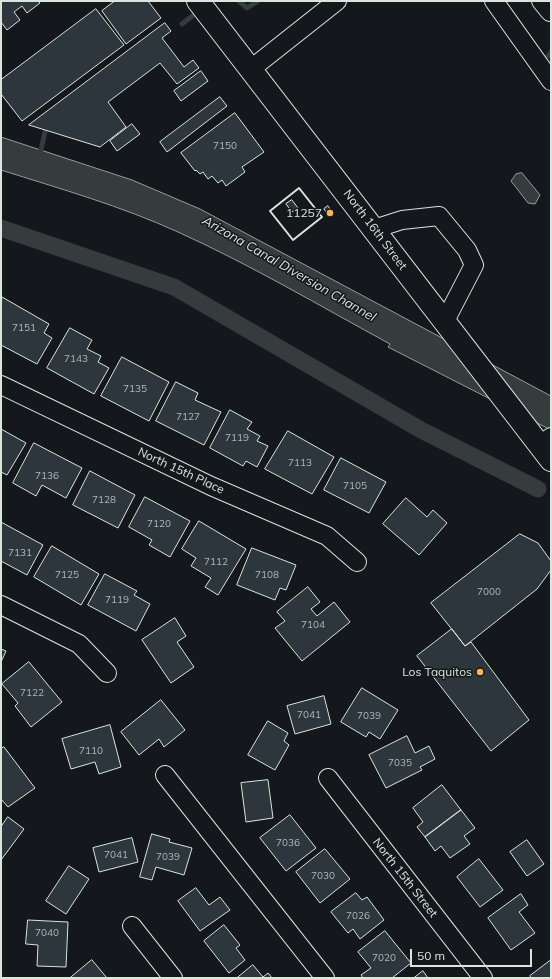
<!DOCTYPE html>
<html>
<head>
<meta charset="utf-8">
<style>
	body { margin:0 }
	#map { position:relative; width:552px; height:979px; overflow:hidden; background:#14181c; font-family:Mulish,sans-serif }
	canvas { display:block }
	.frame { position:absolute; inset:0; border:2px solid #d8e6dc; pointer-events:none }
	.scale { position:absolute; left:410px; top:949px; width:122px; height:18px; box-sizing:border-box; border:2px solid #d8e6dc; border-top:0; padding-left:5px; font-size:12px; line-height:14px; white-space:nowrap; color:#d8e6dc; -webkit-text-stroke:3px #14181c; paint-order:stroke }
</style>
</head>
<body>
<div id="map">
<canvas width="552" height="979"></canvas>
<div class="frame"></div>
<div class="scale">50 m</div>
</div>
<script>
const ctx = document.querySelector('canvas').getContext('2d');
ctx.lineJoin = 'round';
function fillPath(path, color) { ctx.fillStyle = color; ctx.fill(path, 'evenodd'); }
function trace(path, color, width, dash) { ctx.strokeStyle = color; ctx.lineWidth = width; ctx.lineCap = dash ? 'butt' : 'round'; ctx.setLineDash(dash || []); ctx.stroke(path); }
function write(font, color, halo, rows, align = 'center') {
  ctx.font = font + ' Mulish,sans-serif'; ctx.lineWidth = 3; ctx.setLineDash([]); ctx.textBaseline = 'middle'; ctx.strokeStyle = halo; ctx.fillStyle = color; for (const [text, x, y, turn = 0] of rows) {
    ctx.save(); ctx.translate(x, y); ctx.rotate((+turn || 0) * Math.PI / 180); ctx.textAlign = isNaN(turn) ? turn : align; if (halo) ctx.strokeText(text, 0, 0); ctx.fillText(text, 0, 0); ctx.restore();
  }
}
const water = new Path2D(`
	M1,137l131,43 68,29 351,187v34l-163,-83 2,-3c-70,-38 -139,-79 -212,-112 -57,-26 -117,-43 -177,-62z
	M522,173l18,22 -5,9 -7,-1 -17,-22 5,-7z`);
fillPath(water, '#363b3e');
trace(water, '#939e99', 1);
trace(new Path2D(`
	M239,1l8,7 11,-7
	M182,24l18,-14
	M548,56l3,-4
	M40,154l5,-22`), '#363b3e', 5);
trace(new Path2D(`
	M1,228l173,59 247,143 117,59`), '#363b3e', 17);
const building = new Path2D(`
	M1,1h37l2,2 -13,10 -5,-7 -8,6 6,8 -13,10 -6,-8z
	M115,1h33l13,17 -35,26 -24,-33z
	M96,9l28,36 -102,76 -21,-27v-14z
	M165,23l6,8 -9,7 22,29 9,-7 6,8 -22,16 -17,-21 -52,39 18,25 -26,20 -71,-22z
	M201,71l7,10 -27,20 -7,-10z
	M220,97l7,9 -60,46 -7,-10z
	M235,113l29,39 -22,15 3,5 -19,14 -4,-6 -4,3 -6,-7 -4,3 -5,-7 -3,2 -4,-4 -1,1 -14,-18z
	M132,124l8,10 -23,17 -7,-10z
	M292,200l6,8 -6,4 -6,-8z
	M328,206l4,6 -2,5 -6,-8z
	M2,297l47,27 -5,9 8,5 -15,26 -36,-19z
	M70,328l22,12 -5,9 14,7 -3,6 11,6 -15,26 -47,-26z
	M122,357l47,25 -20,39 -48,-25z
	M176,382l22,11 -3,7 26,12 -17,33 -48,-24z
	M230,410l22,12 -5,7 13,7 -3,5 11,5 -11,21 -11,-6 -3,5 -33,-18z
	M1,429l25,14 -19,32 -6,-3z
	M288,431l46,26 -22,37 -47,-25z
	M34,443l48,25 -16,30 -24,-13 -6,11 -23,-13z
	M341,458l45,24 -17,31 -45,-23z
	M90,471l45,24 -17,33 -45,-23z
	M145,497l45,24 -20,36 -21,-12 3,-5 -23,-13z
	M406,498l21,19 6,-7 14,13 -28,32 -36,-31z
	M199,521l47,28 -28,46 -13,-8 6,-9 -20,-12 5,-8 -14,-9z
	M1,522l42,23 -16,30 -26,-14z
	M520,534l18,9 13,18v9l-14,19 -72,57 -34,-43z
	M52,546l47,28 -18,31 -47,-28z
	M252,548l44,17 -10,25 -6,-2 -5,12 -38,-15z
	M105,574l32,17 -3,4 16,9 -14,27 -48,-26z
	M308,587l12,15 -9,7 6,7 17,-14 16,20 -48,39 -27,-33 10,-7 -8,-9z
	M175,618l11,18 -9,6 17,25 -23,16 -29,-43z
	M452,629l13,17 6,-4 58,78 -38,31 -74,-95z
	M1,649l5,2 -5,11z
	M29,662l33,40 -31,25 -16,-21 3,-3 -16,-19z
	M362,688l36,22 -18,29 -11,-7 -3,5 -25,-15z
	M324,696l7,28 -36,10 -8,-28z
	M161,700l24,30 -21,17 -5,-8 -20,16 -18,-23z
	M268,721l20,12 -4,8 5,4 -14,25 -27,-15z
	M110,725l11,42 -22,7 -4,-12 -24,7 -9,-30z
	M407,736l8,17 14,-7 6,13 -15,8 2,3 -36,18 -17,-33z
	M4,747l31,41 -27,19 -7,-8v-50z
	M268,780l5,38 -27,4 -5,-39z
	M442,785l19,25 -36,27 -8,-10 6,-5 -10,-14z
	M461,810l14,18 -11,8 6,8 -20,14 -9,-12 -6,5 -10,-14z
	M290,815l26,33 -30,23 -26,-33z
	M8,817l16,12 -23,31v-33z
	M152,834l18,5 -1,3 23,6 -8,27 -28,-8 -4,13 -12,-3z
	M132,838l6,24 -39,10 -6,-24z
	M527,840l17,24 -17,12 -17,-24z
	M325,849l25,30 -30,24 -24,-31z
	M479,859l24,31 -23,17 -23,-30z
	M69,866l20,13 -23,35 -20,-13z
	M196,888l13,17 11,-8 10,13 -30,21 -22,-30z
	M356,893l6,7 5,-3 17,23 -24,19 -7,-10 -5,4 -17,-21z
	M521,894l7,11 -9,7 16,21 -24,17 -23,-32z
	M28,920l40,2 -2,45 -29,-1 1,-21 -12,-1z
	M224,925l16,20 -4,3 9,12 -16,13 -25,-32z
	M385,931l26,32 -19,15h-29l-2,-3 10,-7 -13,-16z
	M92,960l15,18h-37z
	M551,960v18h-20l-1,-2z
	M253,965l10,12 5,-4 4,5h-35z
	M423,971l5,7h-14z`);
fillPath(building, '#2c363c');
trace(building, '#d8e6dc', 1);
const minor = new Path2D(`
	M494,1l57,80
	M541,1l9,11 1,-2
	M251,69l86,-68
	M374,229l28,-9 37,-4 28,34 7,15 -29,56
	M1,385l210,101 116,50 30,26
	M540,445l11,-8
	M1,605l78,39 28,29
	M165,775l160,203
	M328,778l155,200
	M132,926l41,52`);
const major = new Path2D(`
	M198,1l353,459`);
trace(minor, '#d8e6dc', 20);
trace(major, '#d8e6dc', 24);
trace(minor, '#14181c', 18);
trace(major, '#14181c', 22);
trace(new Path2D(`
	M299,188l23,29 -29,23 -23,-29z`), '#d8e6dc', 2);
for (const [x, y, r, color] of [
	[330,213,4,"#ffb74d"],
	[480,672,4,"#ffb74d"]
]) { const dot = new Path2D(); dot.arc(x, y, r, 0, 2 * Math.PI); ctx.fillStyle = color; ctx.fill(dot); trace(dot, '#14181c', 1.5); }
write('10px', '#adbab4', null, [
	["7150",225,146],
	["7151",24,328],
	["7143",76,359],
	["7135",135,389],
	["7127",188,417],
	["7119",237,438],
	["7113",300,463],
	["7136",47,476],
	["7105",355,486],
	["7128",104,500],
	["7120",159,524],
	["7131",20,553],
	["7112",216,562],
	["7125",67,575],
	["7108",267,575],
	["7000",489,592],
	["7119",117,600],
	["7104",313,625],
	["7122",32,693],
	["7041",309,715],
	["7039",369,716],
	["7110",91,751],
	["7035",400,763],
	["7036",288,843],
	["7041",116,855],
	["7039",168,857],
	["7030",323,876],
	["7026",358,916],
	["7040",47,933],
	["7020",384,958]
]);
write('12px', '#d8e6dc', '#14181c', [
	["11257",322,213],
	["Los Taquitos",472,672]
], 'right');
write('12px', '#d8e6dc', '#14181c', [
	["North 16th Street",375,230,53],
	["North 15th Place",181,471,25],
	["North 15th Street",405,878,52]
]);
write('italic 13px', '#d8e6dc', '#14181c', [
	["Arizona Canal Diversion Channel",289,269,30]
]);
</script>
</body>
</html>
